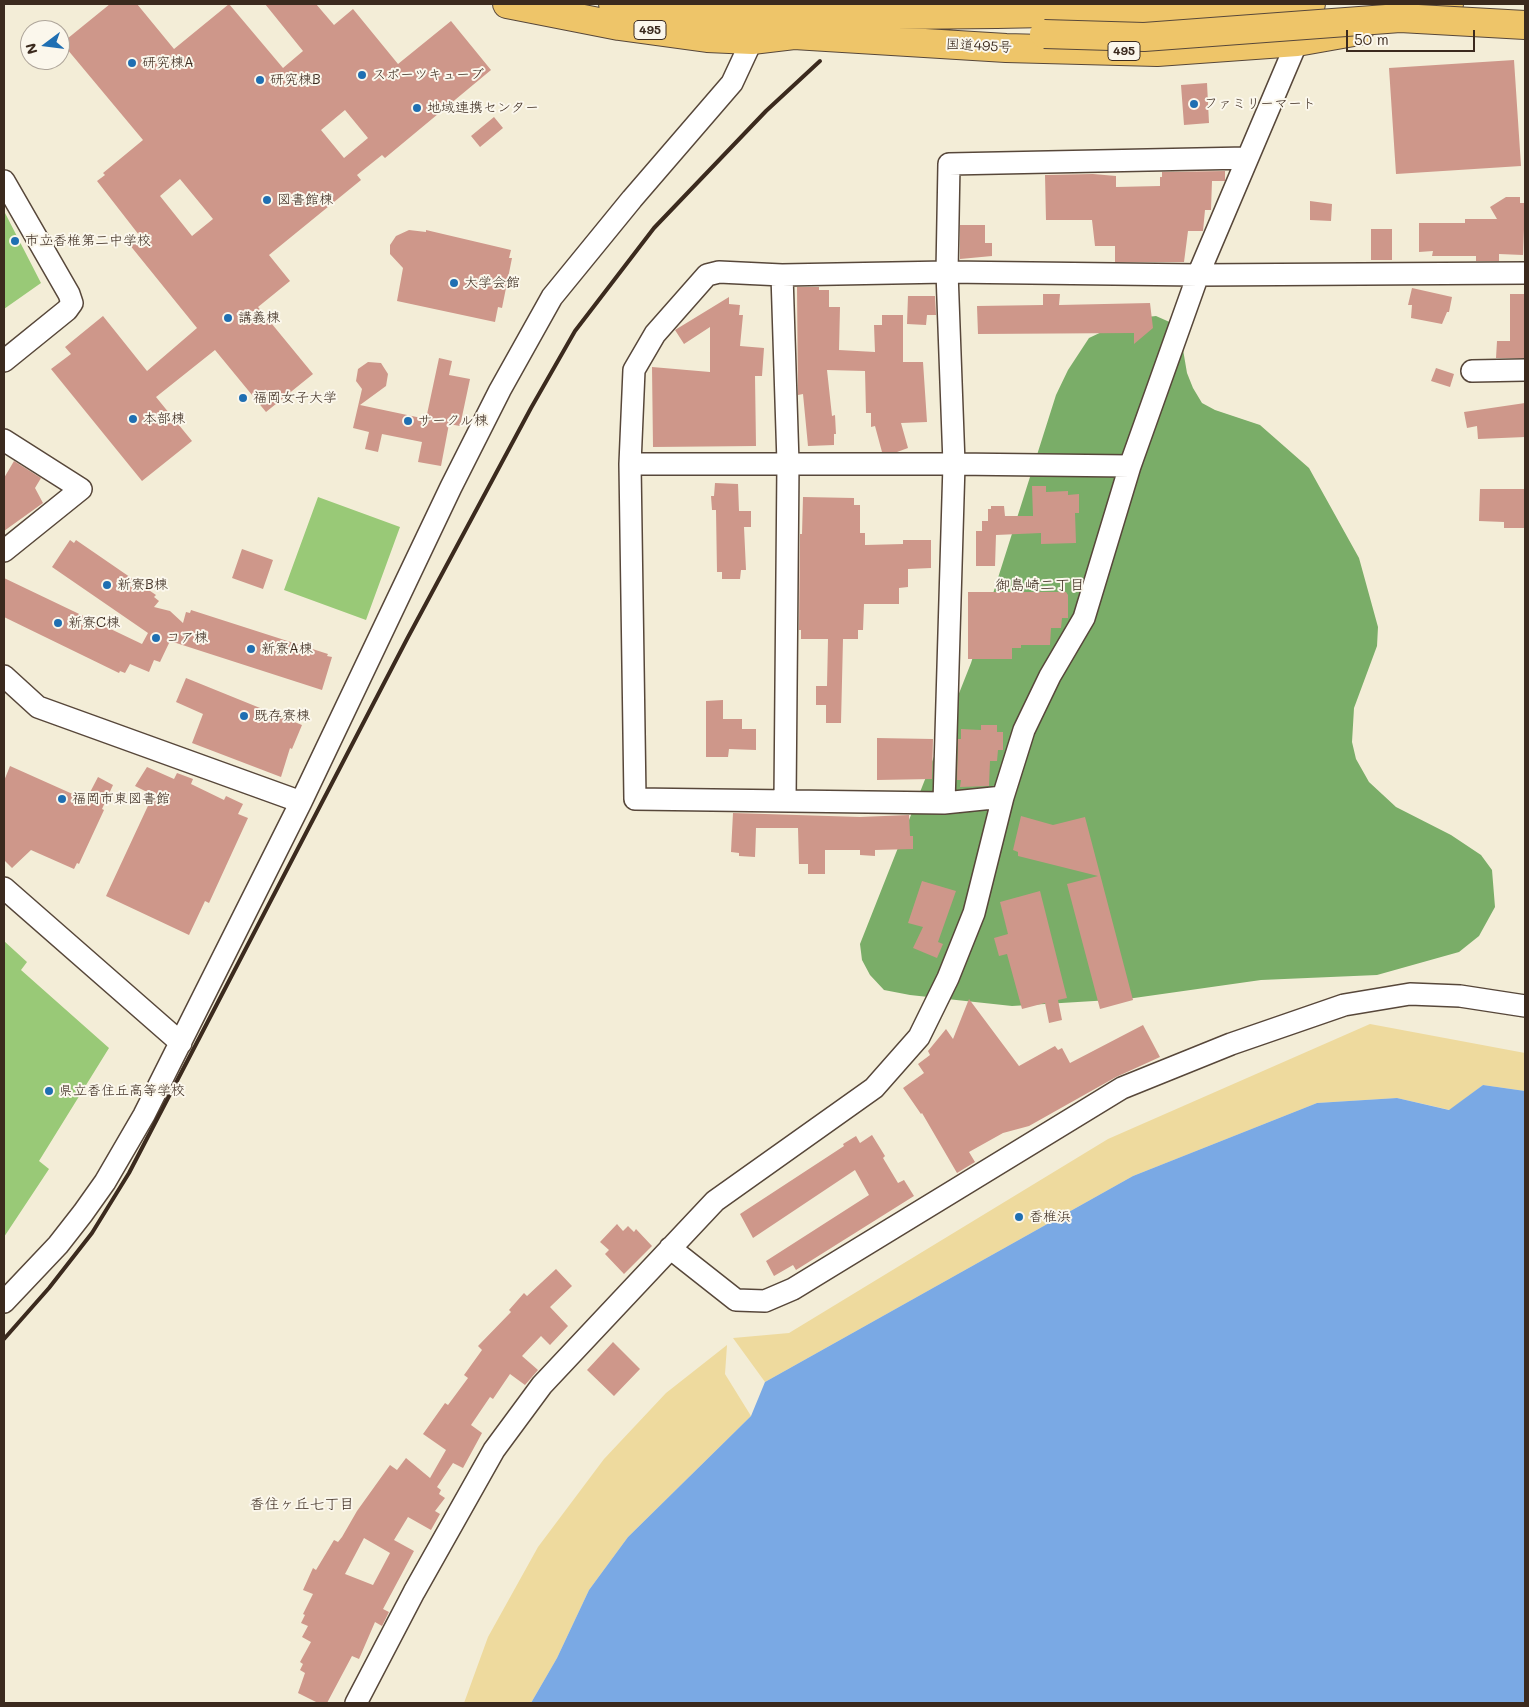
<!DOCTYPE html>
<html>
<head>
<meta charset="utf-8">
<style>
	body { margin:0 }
	#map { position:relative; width:1529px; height:1707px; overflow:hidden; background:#f3edd7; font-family:Mali,sans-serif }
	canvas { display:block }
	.frame { position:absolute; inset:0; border:5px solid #3b2a1e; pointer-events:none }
	.north { position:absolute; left:20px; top:20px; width:50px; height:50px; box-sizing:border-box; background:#fbf7ec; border:1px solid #aea59a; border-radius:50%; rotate:255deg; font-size:14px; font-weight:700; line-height:20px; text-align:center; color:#3b2a1e }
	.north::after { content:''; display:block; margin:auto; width:18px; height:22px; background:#1f6fb2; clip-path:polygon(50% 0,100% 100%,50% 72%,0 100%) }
	.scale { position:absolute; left:1346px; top:30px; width:129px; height:22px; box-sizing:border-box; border:2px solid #3b2a1e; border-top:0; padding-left:6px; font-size:15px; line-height:18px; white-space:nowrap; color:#3b2a1e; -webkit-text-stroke:4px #fbf7ec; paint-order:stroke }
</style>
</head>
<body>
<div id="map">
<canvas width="1529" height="1707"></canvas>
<div class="frame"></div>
<div class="north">N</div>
<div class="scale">50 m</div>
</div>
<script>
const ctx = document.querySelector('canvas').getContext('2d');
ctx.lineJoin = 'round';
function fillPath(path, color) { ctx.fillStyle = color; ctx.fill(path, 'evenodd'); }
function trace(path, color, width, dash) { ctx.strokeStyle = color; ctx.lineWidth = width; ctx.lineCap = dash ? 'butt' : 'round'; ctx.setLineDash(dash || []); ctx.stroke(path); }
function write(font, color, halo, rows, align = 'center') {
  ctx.font = font + ' Mali,"Klee One",sans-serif'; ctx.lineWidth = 4; ctx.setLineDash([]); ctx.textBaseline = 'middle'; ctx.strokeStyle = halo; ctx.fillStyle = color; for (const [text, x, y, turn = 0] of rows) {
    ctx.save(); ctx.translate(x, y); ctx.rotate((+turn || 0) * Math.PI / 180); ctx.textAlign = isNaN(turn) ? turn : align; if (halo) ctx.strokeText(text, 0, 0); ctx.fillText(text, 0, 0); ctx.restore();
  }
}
fillPath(new Path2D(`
	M4,211l37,72 -37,26z
	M318,497l82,30 -34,93 -82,-30z
	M4,941l23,21 -6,8 88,78 -70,113 10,8 -45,68z`), '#99c977');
fillPath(new Path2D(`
	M1156,316l18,8 6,8 7,41 6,15 9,15 13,7 45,15 49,43 50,90 19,69 -1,19 -23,62 -2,34 4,17 13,23 27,25 55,28 30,20 11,15 3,37 -16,29 -20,16 -82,23 -116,5 -134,19 -115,7 -102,-11 -26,-5 -14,-15 -8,-15 -2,-16 111,-281 85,-268 12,-25 21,-32 40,-19z`), '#7aad68');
fillPath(new Path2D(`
	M1370,1024l155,29v38l-42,-6 -33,25 -53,-12 -80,5 -184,73 -368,206 -32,-44 56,-5 319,-194z
	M727,1345l-2,29 26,42 -123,121 -39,53 -32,68 -26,45h-67l24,-66 50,-90 66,-88 62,-66z`), '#eeda9e');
fillPath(new Path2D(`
	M1483,1085l42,6v612h-994l26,-45 32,-68 39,-53 123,-121 14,-34 368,-206 184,-73 80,-5 52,12z`), '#7aa9e4');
fillPath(new Path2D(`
	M110,4h27l37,45 55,-45 54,64 20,-17 -38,-47h51l18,21 19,-16 45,55 53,-43 40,49 -106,88 -3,-3 -25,20 4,5 -92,75 21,26 -32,26 55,67 -47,38 -51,-62 -59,47 36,44 -50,40 -91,-112 20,-15 -6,-7 38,-31 44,55 50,-43 -68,-84 10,-9 -42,-54 8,-6 -2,-2 40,-33 -81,-97zM345,110l23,28 -24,20 -23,-28zM180,179l33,40 -21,17 -32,-40z
	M1514,60l7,106 -125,8 -7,-106z
	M1207,83l2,40 -25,2 -3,-40z
	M494,117l9,11 -23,19 -9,-11z
	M1225,171v10h-13l-1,29h-6l-2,21h-15l-4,31h-69v-16h-20l-3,-26h-46l-1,-45 48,-1 23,2v11l44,-1v-9h2v-5z
	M1506,197h14v6h5l-2,52 -24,-1v7h-23v-5h-44l1,-5 -14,1v-29h46v-4h32l-7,-12z
	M1310,201l22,3 -1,17 -21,-1z
	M960,225h25v18h7v13l-32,3z
	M1371,229h21v31h-21z
	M409,230l17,2v-2l85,20 -2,8h3l-10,50 -4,-1 -3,15 -98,-21 6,-33 -13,-14v-9l6,-9z
	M797,287h22v3h10v17h11l-1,43 36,2 -1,-27h8v-10h21v47h20l4,60 -26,1 7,25 -11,4h-15l-7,-26 -4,1v-14h-5l-1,-42 -38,-1 5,46 3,-1 1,19h-2v11l-26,1 -5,-52 -5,1z
	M1412,288l40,9 -3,15h-2l-5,12 -31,-6 1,-13h-4z
	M1043,294h17l-1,11 91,-2 3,25 -19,16v-11l-156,1 -1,-28 66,-1z
	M1510,294h15v64h-29l1,-17h13z
	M908,296h27l1,19h-9l-1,10 -19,-1z
	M729,297v7l11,1 -1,10h4l-3,31 24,2 -2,28h-7l1,70 -103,1 -1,-80 58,5v-45l-26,17 -9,-14z
	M439,358l13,3 -3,14 21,4 -10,47 -11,-2 -8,42 -23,-4 4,-20 -40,-8 -4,18 -13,-3 4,-17 -16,-4 9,-39 -6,-8 2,-12 10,-7 13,1 7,11 -2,12 -26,19 66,14z
	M1436,368l18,6 -4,13 -19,-6z
	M1525,403v34l-47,2 -1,-13 -10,2 -3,-16z
	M14,461l27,17 -6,10 8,15 -39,28v-53z
	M715,483l23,1 1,27h12v16h-7l2,43h-5l-1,9h-18v-7h-5l-1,-62h-4l-1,-14h3z
	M1032,486h14v6l22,-1v4l11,-1v19h-4l1,30 -35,1v-11l-45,2 -1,31h-19v-35h6v-10h6v-12h3v-3h13l1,10h28z
	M1480,489h45v39h-21v-6l-25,-1z
	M803,497l51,1v7h6v28h5v12l38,-1v-4h28v28l-23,1v18l-9,1v16h-35l-1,26h-5v9h-15l-2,84h-15v-18h-10v-19h11l1,-47h-27v-9h-2l1,-96h2z
	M70,540l4,3 2,-3 80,55 -2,2 5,4 -5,6 16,4 13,12 3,-11 4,1 1,-3 137,44 -1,2 5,1 -10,33 -152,-49 -10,21 -6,-2 -5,12 -19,-8 -5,9 -5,-2 -1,2 -115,-56v-39l138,66 6,-11 -96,-66z
	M242,549l31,11 -10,29 -31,-11z
	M968,592h98l2,3v23h-6l-1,10h-10l-1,17h-29v3h-9v11h-44z
	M186,678l116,47 -10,24 -2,-1 -9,29 -89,-34 11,-29 -27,-12z
	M723,700v19h19v10h14v21l-27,-1 -1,8h-22v-56z
	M981,725h16v7h6v18h-5l-1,11h-7l-1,25 -29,1 1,-7h-4l1,-41h3v-10l20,1z
	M877,738l56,1 -1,40 -55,1z
	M10,766l76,34 12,-23 15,8 -11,24 2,1 -25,54 -2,-1 -3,6 -43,-19 -19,18 -8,-8v-79z
	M147,767l27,12 3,-6 16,6 -2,5 33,16 2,-4 17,8 -5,10 10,4 -39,85 -4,-2 -16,34 -83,-39 47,-101 -18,-9z
	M733,813l127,4 49,-2 1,21h3v13l-38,1v6l-15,-1v-5h-35v24h-17v-10h-9l-1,-36h-42l-1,29 -16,-1v-3l-8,-1z
	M1021,816l32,9 32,-8 48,183 -33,9 -33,-125 31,-8 -80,-20v-4l-5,-2z
	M922,881l34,10 -18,51 5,2 -6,14 -24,-10 10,-21 -15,-4z
	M1040,891l27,107 -9,2 4,20 -13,3 -4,-20 -23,6 -15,-55 -8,2 -5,-18 14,-4 -8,-32z
	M969,999l50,67 36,-20 3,4 4,-2 8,15 73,-38 17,32 -44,20 -87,49 -26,7 -34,19 6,10 -18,11 -35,-60 -1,1 -18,-26 21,-15 -6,-9 12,-9 -2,-4 18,-22 7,10z
	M872,1135l13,21 -2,2 15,25 6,-3 10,16 -118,74 -3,-5 -19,11 -8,-15 103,-66 -14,-25 -102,68 -13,-24 104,-68 -1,-2 13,-8 4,7z
	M617,1224l6,7 5,-5 6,6 2,-3 16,17 -28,28 -19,-20 4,-4 -9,-8z
	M556,1269l16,17 -22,21 18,19 -18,19 -9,-9 -19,20 16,14 -13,15 -15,-11 -17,25 -3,-2 -19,28 11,8 -19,35 -10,-5 -16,24 4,3 -2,4 6,4 -10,13 5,3 -9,16 -23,-13 -14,23 20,11 -31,58 6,3 -7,14 -7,-4 -16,37 -7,-3 -25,47h-9l-20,-10 7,-20 -5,-3 3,-6 -3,-2 11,-20 -9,-5 6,-11 -7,-3 4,-8 -2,-1 10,-20 -10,-4 10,-22 3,2 18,-30 4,2 4,-5 15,-26 33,-46 7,5 9,-12 24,20 16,-28 -23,-16 22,-31 3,2 20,-27 -4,-3 18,-25 -4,-4 33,-34 -2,-2 15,-17 3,3zM364,1538l26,15 -17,32 -28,-11z
	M613,1342l27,27 -26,27 -27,-26z`), '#ce978a');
const minor = new Path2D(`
	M4,181l65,113 3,9 -5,7 -63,51
	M782,275l6,188 -3,337
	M1472,371l53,-1
	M4,440l77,49 -77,62
	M630,464h324l176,2
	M4,676l34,31 263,95
	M1003,797l-59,6 -309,-4 -5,-335 4,-94 21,-36 52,-59 12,-3 63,3 165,-3 251,3 327,-2
	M944,803l10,-339 -7,-192 2,-108 298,-6
	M4,888l177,155
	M670,1248l66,52 29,1 28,-12 329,-201 109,-44 113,-39 66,-11 50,2 65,10
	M4,1302l54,-57 25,-32 22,-31 39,-67 157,-313 150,-315 49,-97 52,-93 80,-98 100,-116 20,-43
	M356,1703l58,-111 80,-142 48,-65 173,-184 159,-113 45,-51 29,-59 26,-65 29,-116 21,-67 26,-54 34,-58 46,-152 68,-191 99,-233`);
const highway = new Path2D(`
	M507,4l112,22 88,12 45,2 42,-5 212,13 151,4 140,-10 62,-11
	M613,4c92,16 190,12 283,11 134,-1 268,-4 401,-9l14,-2
	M1405,18l44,-14`);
trace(minor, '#57473a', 24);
trace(highway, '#57473a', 30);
trace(minor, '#fff', 21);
trace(highway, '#eec569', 28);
trace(new Path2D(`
	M4,1339l45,-51 43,-55 37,-60 278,-534 124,-231 44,-77 79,-103 112,-117 54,-50`), '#3b2a1e', 4);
const highwayBridge = new Path2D(`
	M1044,34l100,3 256,-19 125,7`);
trace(highwayBridge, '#57473a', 30, []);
trace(highwayBridge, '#eec569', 28);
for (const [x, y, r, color] of [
	[132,63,5,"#1f6fb2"],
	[362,75,5,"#1f6fb2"],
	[260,80,5,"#1f6fb2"],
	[1194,104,5,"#1f6fb2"],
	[417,108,5,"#1f6fb2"],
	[267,200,5,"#1f6fb2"],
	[15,241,5,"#1f6fb2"],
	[454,283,5,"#1f6fb2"],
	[228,318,5,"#1f6fb2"],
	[243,398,5,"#1f6fb2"],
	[133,419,5,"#1f6fb2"],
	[408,421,5,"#1f6fb2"],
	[107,585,5,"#1f6fb2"],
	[58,623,5,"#1f6fb2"],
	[156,638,5,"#1f6fb2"],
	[251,649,5,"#1f6fb2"],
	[244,716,5,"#1f6fb2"],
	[62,799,5,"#1f6fb2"],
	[49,1091,5,"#1f6fb2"],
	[1019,1217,5,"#1f6fb2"]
]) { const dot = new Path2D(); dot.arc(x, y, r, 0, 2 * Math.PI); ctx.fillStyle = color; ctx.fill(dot); trace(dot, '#fbf7ec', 2); }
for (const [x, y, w] of [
	[650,30,32],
	[1124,51,32]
]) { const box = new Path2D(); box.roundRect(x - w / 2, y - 9.5, w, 19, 4); ctx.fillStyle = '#fbf7ec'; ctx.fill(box); trace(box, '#3b2a1e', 1); }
write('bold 12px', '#3b2a1e', null, [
	["495",650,30],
	["495",1124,51]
]);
write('14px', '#3b2a1e', '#fbf7ec', [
	["国道495号",979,46,3]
]);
write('14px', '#3b2a1e', '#fbf7ec', [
	["研究棟A",142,63],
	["スポーツキューブ",372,75],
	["研究棟B",270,80],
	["ファミリーマート",1204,104],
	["地域連携センター",427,108],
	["図書館棟",277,200],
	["市立香椎第二中学校",25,241],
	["大学会館",464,283],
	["講義棟",238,318],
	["福岡女子大学",253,398],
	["本部棟",143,419],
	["サークル棟",418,421],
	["新寮B棟",117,585],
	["新寮C棟",68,623],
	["コア棟",166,638],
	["新寮A棟",261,649],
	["既存寮棟",254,716],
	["福岡市東図書館",72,799],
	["県立香住丘高等学校",59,1091],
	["香椎浜",1029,1217]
], 'left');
write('15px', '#3b2a1e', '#fbf7ec', [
	["御島崎二丁目",1040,585],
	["香住ヶ丘七丁目",302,1504]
]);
</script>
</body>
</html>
